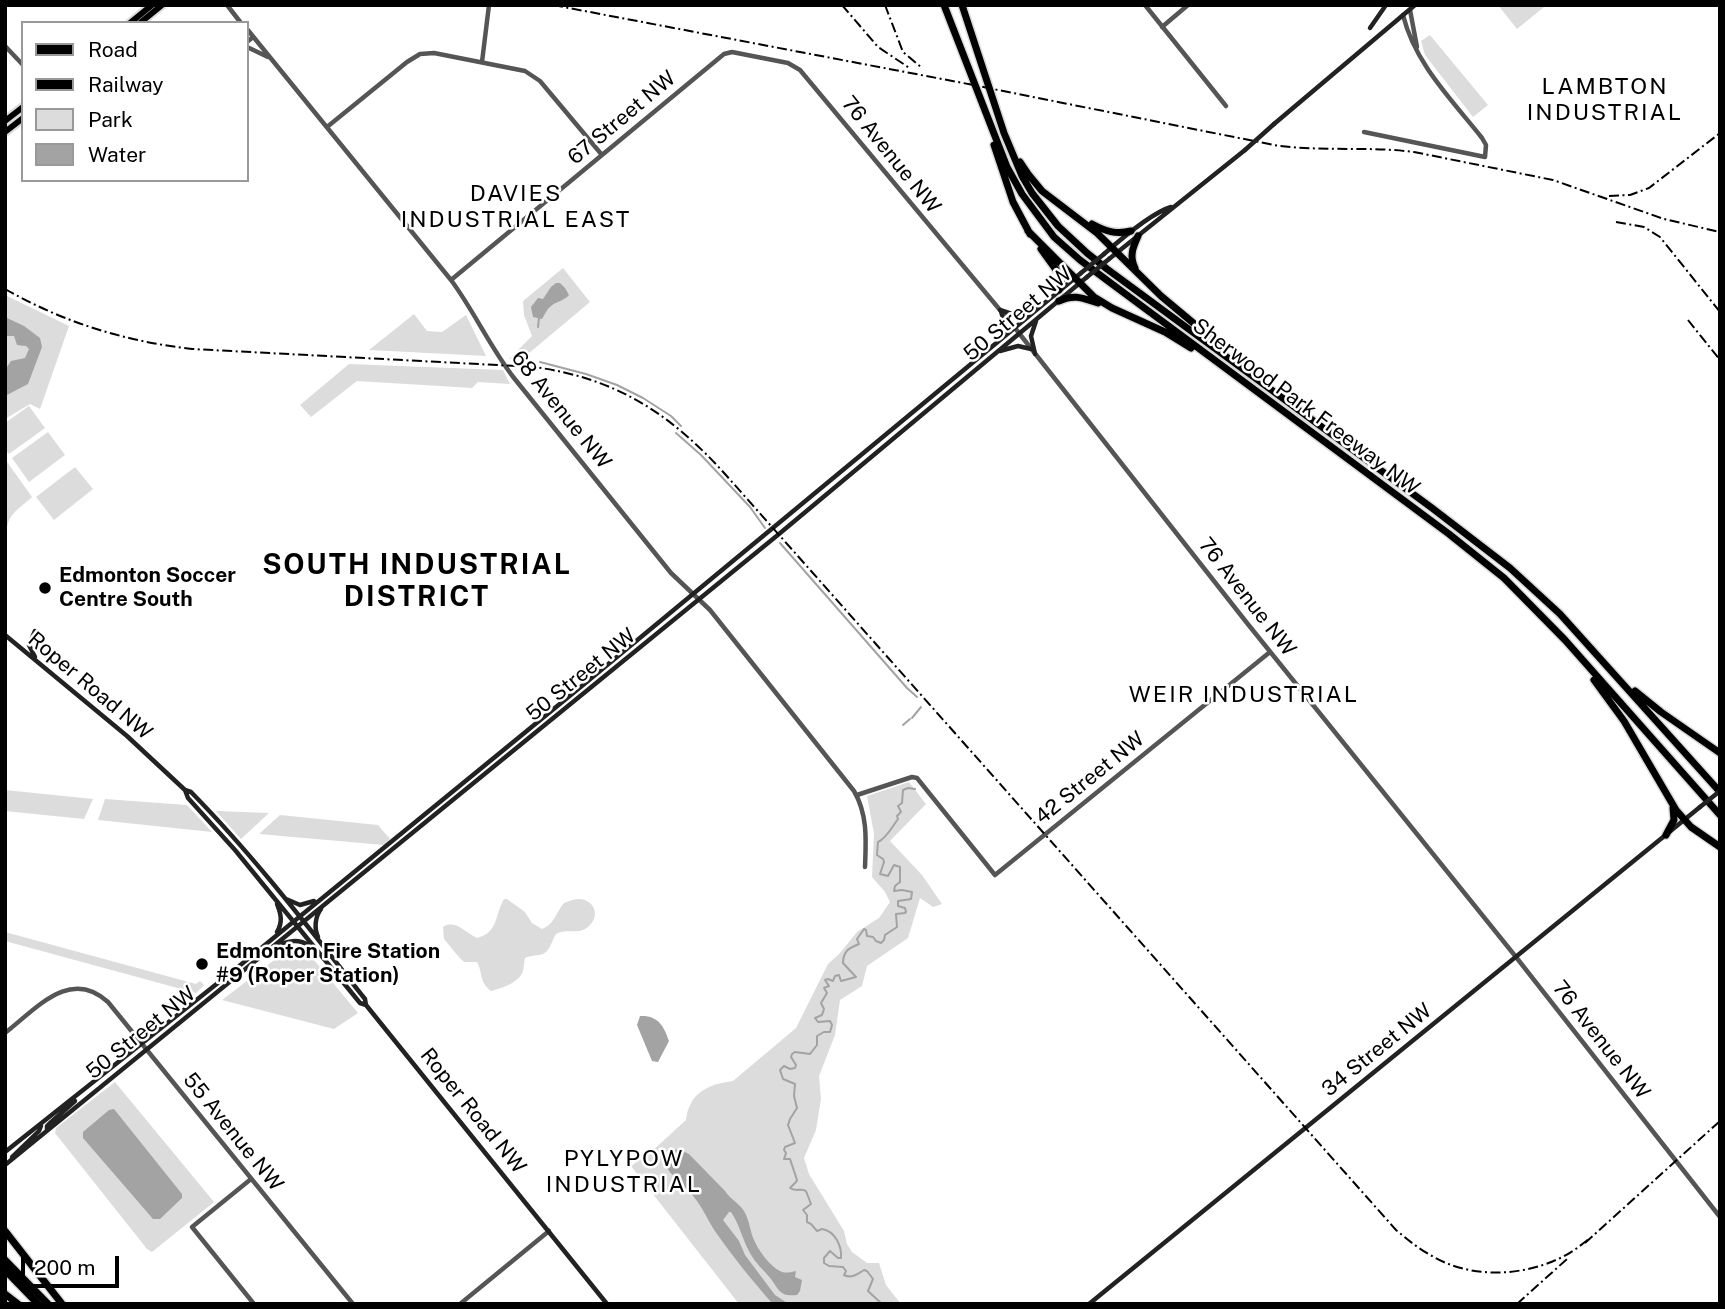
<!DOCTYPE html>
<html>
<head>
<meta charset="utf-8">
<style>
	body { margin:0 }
	#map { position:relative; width:1725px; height:1309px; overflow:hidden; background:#fff; font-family:"Public Sans",sans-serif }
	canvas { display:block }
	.frame { position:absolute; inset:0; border:7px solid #000; pointer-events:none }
	.legend { position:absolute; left:21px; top:21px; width:228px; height:161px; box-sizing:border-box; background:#fff; border:2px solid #999; margin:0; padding:9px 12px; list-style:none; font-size:21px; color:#000 }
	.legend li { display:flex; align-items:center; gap:14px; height:35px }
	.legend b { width:35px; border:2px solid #999 }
	.scale { position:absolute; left:21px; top:1256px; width:98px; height:32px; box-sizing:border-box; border:4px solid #000; border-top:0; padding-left:9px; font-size:21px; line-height:24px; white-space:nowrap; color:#000; -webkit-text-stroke:5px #fff; paint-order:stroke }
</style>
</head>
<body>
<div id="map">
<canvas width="1725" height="1309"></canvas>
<div class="frame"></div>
<ul class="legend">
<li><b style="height:9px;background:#000"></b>Road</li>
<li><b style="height:9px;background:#000"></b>Railway</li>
<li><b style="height:19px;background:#dcdcdc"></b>Park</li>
<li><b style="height:19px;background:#a3a3a3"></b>Water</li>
</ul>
<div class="scale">200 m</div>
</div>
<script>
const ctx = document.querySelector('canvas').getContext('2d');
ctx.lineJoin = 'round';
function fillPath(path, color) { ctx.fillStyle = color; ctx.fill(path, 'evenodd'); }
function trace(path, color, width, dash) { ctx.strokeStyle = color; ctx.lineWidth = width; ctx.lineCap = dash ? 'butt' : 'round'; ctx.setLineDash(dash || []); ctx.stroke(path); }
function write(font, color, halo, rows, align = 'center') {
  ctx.font = font + ' "Public Sans",sans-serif'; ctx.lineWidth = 5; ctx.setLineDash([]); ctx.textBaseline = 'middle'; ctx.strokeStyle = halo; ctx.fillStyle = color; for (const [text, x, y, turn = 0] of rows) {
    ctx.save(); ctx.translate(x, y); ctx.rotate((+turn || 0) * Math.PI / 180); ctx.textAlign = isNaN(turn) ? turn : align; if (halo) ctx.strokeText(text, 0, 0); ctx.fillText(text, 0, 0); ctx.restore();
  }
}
fillPath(new Path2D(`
	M1498,5h44l2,2 -27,22z
	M1430,35l58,70 -15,12 -48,-62 -4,-14z
	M563,268l27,34 -68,57h-13l23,-23 -8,-21 -1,-14z
	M5,295l64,31 -29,83 -10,-5 -25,15z
	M414,314l13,17 15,1 24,-17 20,41 -117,-6z
	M349,364l154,6 7,14 -32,-2 -6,6 -115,-7 -46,36 -11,-12z
	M29,406l16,22 -36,26 -4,-4v-27z
	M48,432l17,23 -36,27 -17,-24z
	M5,459l27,38c-7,7 -21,15 -24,26 -3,8 1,15 -3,23z
	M75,467l18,22 -39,31 -18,-23z
	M909,782l17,22 -36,37 32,34 20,29 -9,3 -13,-9 -12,40 -41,28 -5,20 -22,14 -5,35 -16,41 2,23 -5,31 -12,28 5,16 35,57 3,13 5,8 15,11h12l7,22 15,19h-162l-108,-138 20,-14 35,-32c3,-27 22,-36 47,-39l63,-53 32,-64 12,-11 17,-21 22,-14 11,-16 -5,-10 -13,-15 2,-43 -7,-38z
	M5,790l88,9 -9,20 -79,-8z
	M105,799l82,6 25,27 -114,-12z
	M216,811l53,2 -28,26z
	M280,815l98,10 12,14 -6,6 -125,-11z
	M504,899h3l18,13 7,11 10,6c13,-5 14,-17 22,-26 5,-2 10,-4 16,-4 16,2 20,18 8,28 -9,8 -22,1 -32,7 -4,6 -6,17 -13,20 -6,2 -12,1 -18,4 -1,4 -1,9 -2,13 -4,12 -21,17 -32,20 -12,-9 -8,-18 -14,-29h-13l-6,-6 -14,-17 -1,-12c11,-9 23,6 34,11 22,-6 17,-22 27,-39z
	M5,932l191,52 4,-3 4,4 -8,8 -191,-52z
	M294,949l15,5 49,59 -24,16 -112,-29 64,-49z
	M115,1082l99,120 -62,50 -5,-3 -92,-116 1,-5z`), '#dcdcdc');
fillPath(new Path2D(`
	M556,283h4l5,5 4,7c-5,6 -12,6 -18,11 -4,3 -6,8 -9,13l-9,-2 -2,-10 7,-9 5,1 8,-12z
	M5,317l19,9 16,12 2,9 -14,37 -23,12v-26l6,-9 14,-3 4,-9 -3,-3 -9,-1 -3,-9h-9z
	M640,1016c18,-1 24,10 29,25l-11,21 -6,-1 -15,-36z
	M114,1109l68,85v4l-22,21h-7l-70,-81v-6l26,-22z
	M678,1149l11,5 36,37c5,8 14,12 19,20 6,10 6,22 11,31 4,9 16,25 25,29 5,3 11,1 16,0l-1,6 7,3 -2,11 -3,4c-17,2 -18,-5 -26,-16 -7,-9 -16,-16 -21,-26 -8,-14 -10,-28 -19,-41h-2l-6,8 16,21 6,14 30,40 14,9h-16l-2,-2c-19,-22 -38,-45 -54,-68 -8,-11 -12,-22 -20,-33 -10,-15 -27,-24 -34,-40l9,-10z`), '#a3a3a3');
trace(new Path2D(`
	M538,327l1,-9
	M540,362l46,12 31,11 26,13 28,18 10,10
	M676,433l25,22 49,52 15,21
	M780,543l127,145 10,9
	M912,718l9,-11
	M903,725l7,-6
	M882,1304l-14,-13 5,-12 -6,-8 -3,-1c-7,4 -12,9 -20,5l2,-4 -3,-4 -14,-1 -5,-3v-5l6,-7 8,7h3c1,-12 -6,-27 -19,-29l-5,2 -6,-7 -4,-2v-7l-4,-5 8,-6 -5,-13c-5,-3 -11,1 -16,-3l6,-6 1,-2 -7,-21h-6l2,-6 -2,-3 1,-3 10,-4 -7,-18 2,-6 7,-11 -3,-12 1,-12 -12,-5 -3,-9 4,-4 6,3 5,-1 1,-3 -5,-8 1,-3 3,-2 15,2 7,-9v-9l7,-4h6l2,-7 -2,-4 -12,1 -3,-4 7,-3 2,-6 -3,-6 6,-10 -3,-5 5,-2 -4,-6 3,-1 5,2 2,-5 4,-1 2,6 15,-4 -13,-14c0,-12 6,-15 16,-19l-2,-5 7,-10 2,1 1,6 6,1 3,4 5,2 3,-3 1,-5 12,-8 -1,-13 9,-1 1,-1 -1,-4 -7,-2v-5l13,-2 1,-7 -10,-2 -8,1 1,-5 5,-4v-15l-6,-2 -6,11 -8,-2 4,-12 -1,-3 -6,-4 1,-13c8,-3 14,-15 20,-23l-1,-3 4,-4 -3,-6 4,-3 1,-13 5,-2 7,1`), '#a3a3a3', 2);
const primary = new Path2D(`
	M130,23l22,-18
	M140,23l22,-18
	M5,121l18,-14
	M5,132l18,-14`);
const motorway = new Path2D(`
	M944,5l63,162 15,27 32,43 26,23 28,21 341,253 55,44 61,62 155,175
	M962,5l42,128 18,43 10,17 26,33 29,27 20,16 325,239 78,60 50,46 160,178
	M994,145l19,57 17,32
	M1020,162l8,12 14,17 55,42 64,63 61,51
	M1092,224c13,7 24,11 39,7
	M1028,231l66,66 18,11 53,24 26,16
	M1041,249l21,29 -3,12
	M1135,268c-6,-12 -2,-21 3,-32
	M1059,301c16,-7 23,-3 39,2
	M1594,680l30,41 52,89 15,17 29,20
	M1635,691l26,21 59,41
	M1666,835l8,-15 -1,-12
	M5,1231l57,73
	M5,1260l43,44
	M5,1270l33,34
	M5,1294l13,10`);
trace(primary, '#dbdbdb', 10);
trace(motorway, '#dbdbdb', 10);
trace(new Path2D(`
	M227,5l14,18
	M1145,5l81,101
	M1410,10l7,37
	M1162,27l26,-22
	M247,29l204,251c23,31 39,67 63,98l157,195 39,37 144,181c14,24 12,50 11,76
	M247,42l6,-5
	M5,46l18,19
	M247,47l21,10
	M482,62l7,-57
	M327,127l80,-65 13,-8 14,-1 91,18 15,10 62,74
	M1364,132l121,25 1,-12 -4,-7c-30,-38 -67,-74 -79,-123
	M451,280l273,-226 8,-2 56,11 12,7 215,258 232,295 269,334 204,260
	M857,795l55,-18 5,1 78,97 275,-223
	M5,1033c31,-24 65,-66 103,-31l245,302
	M251,1179l-59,48 62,77
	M460,1304l89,-73`), '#555', 4.5);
trace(new Path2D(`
	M1370,28l16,-23
	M1274,124l141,-119
	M1104,254c17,-15 47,-41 67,-47
	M1109,259l136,-109
	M1000,310l15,5 18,-4
	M1001,311l4,16 -2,8
	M1000,351l18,-5 13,3
	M1035,354l-4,-18 5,-15
	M35,631l-6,14 6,12
	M5,635l122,101 58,54 6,2c63,64 118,136 174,207l1,6 241,299
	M185,790l3,8 47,52 125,153 6,2
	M286,899l14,6 14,-4
	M277,932c6,-10 4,-18 0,-28
	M318,937c-4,-9 -3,-20 3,-28
	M275,946c13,-5 23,-8 35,0
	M47,1130v-4l2,-2 26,-23
	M5,1152l233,-185 345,-282 498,-412
	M12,1157l27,-26 2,-5
	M5,1165l774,-631 308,-257
	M1089,1304l611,-497`), '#222', 4.5);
trace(primary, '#000', 6);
trace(motorway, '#000', 7);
trace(new Path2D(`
	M553,5l410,78 311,62c47,7 94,1 140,7l139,28 111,39 56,13
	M842,5l36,42 33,22
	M885,5l18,47 18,15
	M1609,196l21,-1 19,-7 71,-55
	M1616,222l28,5 16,10 60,75
	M5,289c60,34 119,52 187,60l342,18c82,11 137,47 191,107l671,756c12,10 23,19 36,26 37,22 87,21 126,3 12,-5 22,-13 32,-21
	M1688,320l32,40
	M1585,1243l135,-122
	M1517,1304l50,-45`), '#000', 2, [10, 3.5, 2, 3.5]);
trace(new Path2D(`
	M1245,150l29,-26
	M1081,273l23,-19
	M1087,277l22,-18
	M1700,807l20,-16`), '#222', 4.5);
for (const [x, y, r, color] of [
	[45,588,7,"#000"],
	[202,964,7,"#000"]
]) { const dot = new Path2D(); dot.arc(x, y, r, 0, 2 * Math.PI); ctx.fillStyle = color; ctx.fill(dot); trace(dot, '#fff', 2.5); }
write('21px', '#000', '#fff', [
	["67 Street NW",622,118,-40],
	["76 Avenue NW",891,155,51],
	["50 Street NW",1018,314,-40],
	["Sherwood Park Freeway NW",1306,407,37],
	["68 Avenue NW",561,410,51],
	["76 Avenue NW",1247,597,52],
	["50 Street NW",581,675,-39],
	["Roper Road NW",90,686,40],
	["42 Street NW",1090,778,-39],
	["50 Street NW",141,1033,-39],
	["76 Avenue NW",1601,1040,52],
	["34 Street NW",1377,1050,-39],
	["Roper Road NW",473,1111,51],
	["55 Avenue NW",233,1132,51]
]);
write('bold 21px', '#000', '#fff', [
	["Edmonton Soccer",59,576],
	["Centre South",59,600],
	["Edmonton Fire Station",216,952],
	["#9 (Roper Station)",216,976]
], 'left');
ctx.letterSpacing = '2px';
write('23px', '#000', '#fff', [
	["LAMBTON",1605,87],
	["INDUSTRIAL",1605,113],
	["DAVIES",516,194],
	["INDUSTRIAL EAST",516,220],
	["WEIR INDUSTRIAL",1244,695],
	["PYLYPOW",624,1159],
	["INDUSTRIAL",624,1185]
]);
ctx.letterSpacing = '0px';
ctx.letterSpacing = '2px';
write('bold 28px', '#000', '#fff', [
	["SOUTH INDUSTRIAL",417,565],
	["DISTRICT",417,597]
]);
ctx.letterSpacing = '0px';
</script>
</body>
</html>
